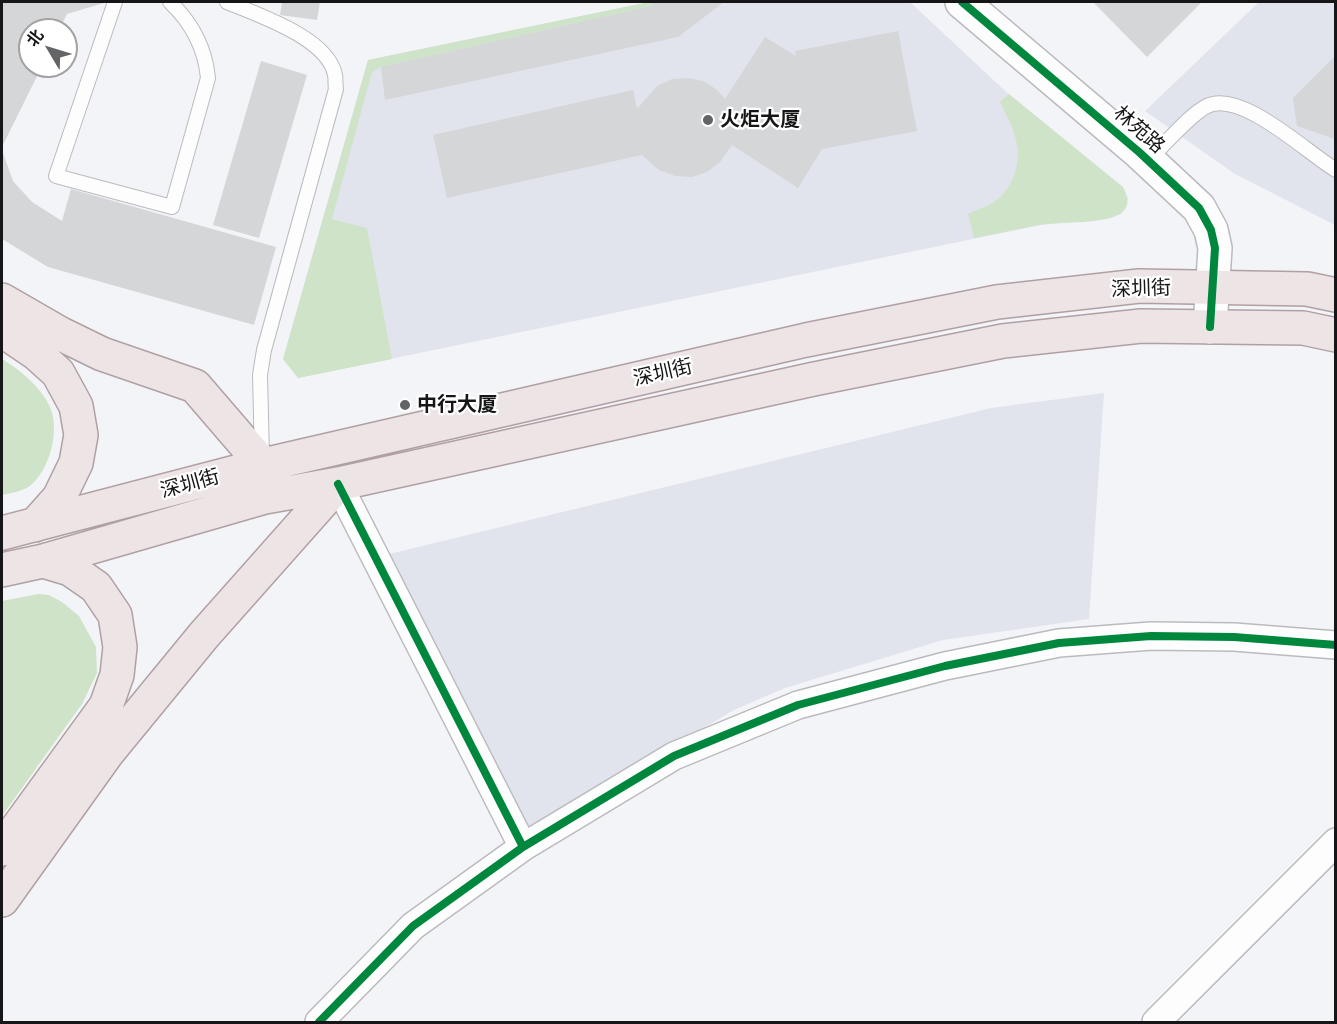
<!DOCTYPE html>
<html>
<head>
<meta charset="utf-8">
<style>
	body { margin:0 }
	#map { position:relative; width:1337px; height:1024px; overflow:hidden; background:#f3f4f8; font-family:Raleway,"Noto Sans SC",sans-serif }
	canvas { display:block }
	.frame { position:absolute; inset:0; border:3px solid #161618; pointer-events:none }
	.north { position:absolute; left:18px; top:18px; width:60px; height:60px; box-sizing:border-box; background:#fff; border:2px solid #a2a2a3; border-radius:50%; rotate:308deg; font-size:16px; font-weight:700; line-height:24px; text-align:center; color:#161618 }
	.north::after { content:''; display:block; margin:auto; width:21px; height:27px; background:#636466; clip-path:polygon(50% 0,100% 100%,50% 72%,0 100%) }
</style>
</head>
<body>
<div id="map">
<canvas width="1337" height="1024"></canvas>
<div class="frame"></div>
<div class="north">北</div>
</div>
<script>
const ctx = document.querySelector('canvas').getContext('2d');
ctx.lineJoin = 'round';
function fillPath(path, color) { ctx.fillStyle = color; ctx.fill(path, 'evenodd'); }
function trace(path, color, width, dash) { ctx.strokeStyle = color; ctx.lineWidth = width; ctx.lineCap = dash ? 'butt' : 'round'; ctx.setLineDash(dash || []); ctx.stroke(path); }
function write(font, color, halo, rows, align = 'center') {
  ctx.font = font + ' Raleway,"Noto Sans SC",sans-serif'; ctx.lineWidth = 4.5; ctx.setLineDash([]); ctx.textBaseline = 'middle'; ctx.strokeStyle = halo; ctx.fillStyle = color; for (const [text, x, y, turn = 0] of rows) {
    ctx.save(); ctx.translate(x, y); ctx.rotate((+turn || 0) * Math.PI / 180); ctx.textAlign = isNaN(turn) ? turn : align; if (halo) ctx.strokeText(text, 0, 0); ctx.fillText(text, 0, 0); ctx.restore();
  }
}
fillPath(new Path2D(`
	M649,2h261l108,101 105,84 5,11 -2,10 -5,6 -13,5 -67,6 -743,153 -15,-19 85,-299z
	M1259,2h76v223l-100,-51 -90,-63z
	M1104,393l-15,226 -146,21 -158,48 -51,22 -208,123 -141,-278 606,-147z`), '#e2e4ed');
fillPath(new Path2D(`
	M649,2h7l-5,4 -270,61 -9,5 -40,147 35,9 25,131 -94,19 -15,-19 85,-299z
	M1009,94l114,93c4,9 8,18 -1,25 -15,13 -62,9 -83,13 -22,4 -43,9 -65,13l-6,-24c8,-4 18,-7 26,-12 17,-11 27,-37 23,-57 -2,-15 -11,-30 -17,-43z
	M2,359c17,10 40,29 48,48 10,23 0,61 -18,77 -7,7 -21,9 -30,11z
	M38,594l11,1 13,7 17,14 17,31 1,26 -15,31 -80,112v-215z`), '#cee3c7');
fillPath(new Path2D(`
	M3,2h101v1l-37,11 -8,16h-29v36h12l-40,81v-142z
	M282,2h38l-3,18 -37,-5z
	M656,2h68l-46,35 -293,63 -4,-33 270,-61z
	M1093,2h109l-55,55z
	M898,31l19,100 -95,18 -24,39 -66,-43 -12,17 -13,10 -15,5 -17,-1 -16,-6 -17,-15 -195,43 -14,-63 200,-45 4,19 20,-23 15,-7 16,-1 15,3 14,9 8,9 40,-62 31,19 -1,-5z
	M1335,56v83l-38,-13 -4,-28z
	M261,61l46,14 -48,163 -46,-13z
	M2,150l11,31 19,21 30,19 9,-32 205,58 -22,78 -206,-58 -46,-28z`), '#d5d6d8');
const lane = new Path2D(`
	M115,2l-59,174 116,31 36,-129c-3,-31 -16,-55 -38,-76
	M227,2c31,13 101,36 108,73 1,4 0,9 1,14l-72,261 -4,25 2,82
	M1148,160c16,-14 41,-45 59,-54 34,-17 100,47 129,64`);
const street = new Path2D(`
	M338,484l185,363
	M319,1022l94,-96 110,-79 151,-91 124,-51 147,-39 114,-23 92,-7 83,1 102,8
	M1156,1022l180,-180`);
const secondary = new Path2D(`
	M962,2l177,150 60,56 12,22 4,18 -5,79`);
const primary = new Path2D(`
	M2,300l59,34 41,20 93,32 68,79
	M2,330l35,24 21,19 18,33 5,29 -5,28 -17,35 -24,27
	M2,533l261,-68 543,-125 191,-38 142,-16 168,3 29,6
	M2,570l41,-9 222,-64 73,-13 476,-105 189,-38 138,-15 162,2 33,7
	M2,849l104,-143 11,-31 3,-28 -5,-32 -19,-28 -26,-18 -27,-8
	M2,900l106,-148 96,-117 134,-151`);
trace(lane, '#babbbe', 16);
trace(street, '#babbbe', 30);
trace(secondary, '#babbbe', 36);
trace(primary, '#b0a0a3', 36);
trace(lane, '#fdfdfe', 14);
trace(street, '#fdfdfe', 27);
trace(secondary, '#fdfdfe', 33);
trace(primary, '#ede4e5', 33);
trace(new Path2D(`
	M962,2l177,150 60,56 12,22 4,18 -5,79
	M338,484l185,363
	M319,1022l94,-96 110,-79 151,-91 124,-51 147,-39 114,-23 92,-7 83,1 102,8`), '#00873e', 8);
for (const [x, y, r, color] of [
	[708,120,6,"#636466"],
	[405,405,6,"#636466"]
]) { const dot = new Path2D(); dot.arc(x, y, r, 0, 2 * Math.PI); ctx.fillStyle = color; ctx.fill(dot); trace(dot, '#fff', 2); }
write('bold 20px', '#161618', '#fff', [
	["火炬大厦",720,120],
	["中行大厦",417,405]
], 'left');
write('20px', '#161618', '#fff', [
	["林苑路",1139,130,41],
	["深圳街",1141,289,-2],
	["深圳街",663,373,-13],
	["深圳街",190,484,-15]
]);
</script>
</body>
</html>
